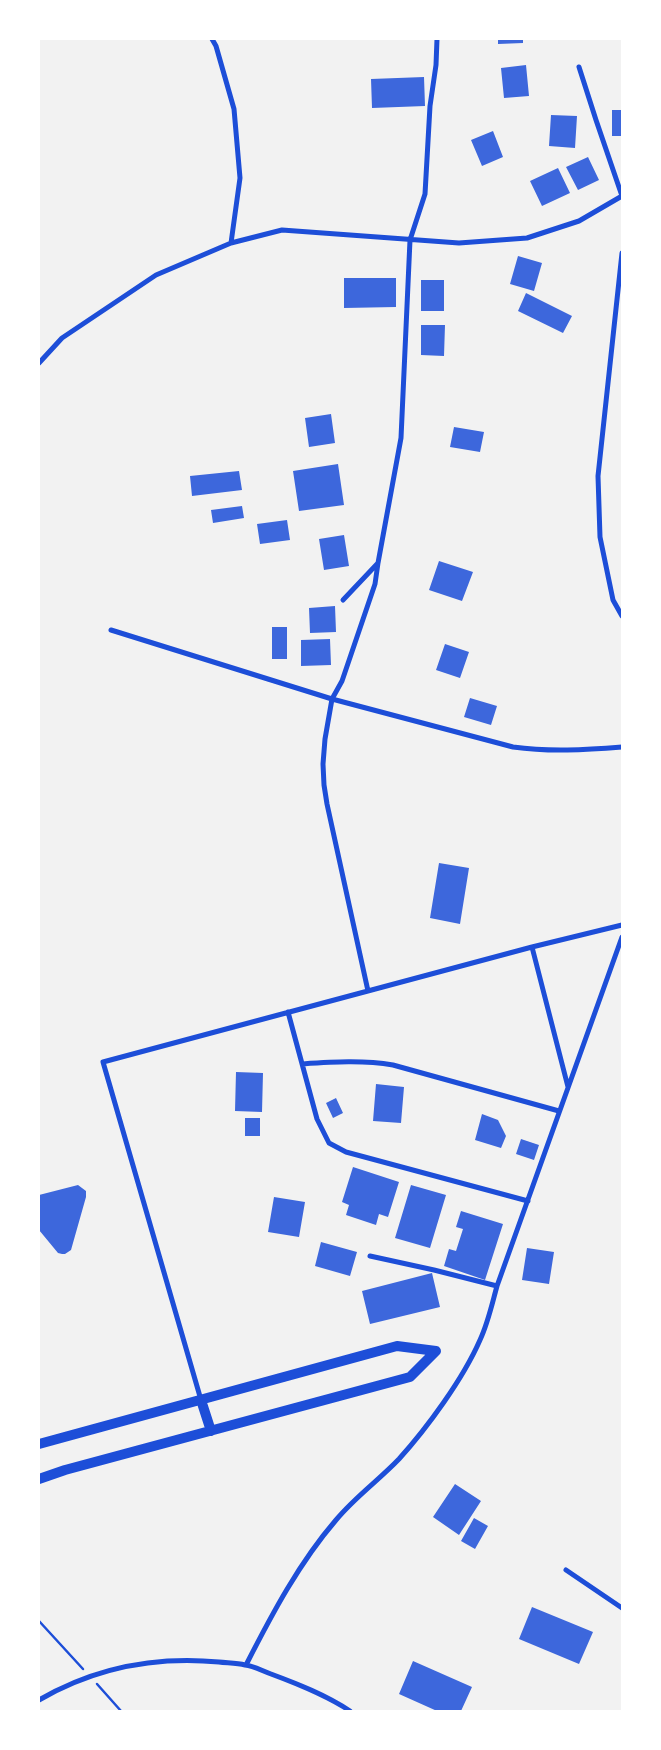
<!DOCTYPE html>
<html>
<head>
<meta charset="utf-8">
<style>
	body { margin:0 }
	#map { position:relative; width:661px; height:1750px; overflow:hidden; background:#f2f2f2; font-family:"Open Sans",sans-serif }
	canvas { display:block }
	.frame { position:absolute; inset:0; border:40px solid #fff; pointer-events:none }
</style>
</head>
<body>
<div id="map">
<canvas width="661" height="1750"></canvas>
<div class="frame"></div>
</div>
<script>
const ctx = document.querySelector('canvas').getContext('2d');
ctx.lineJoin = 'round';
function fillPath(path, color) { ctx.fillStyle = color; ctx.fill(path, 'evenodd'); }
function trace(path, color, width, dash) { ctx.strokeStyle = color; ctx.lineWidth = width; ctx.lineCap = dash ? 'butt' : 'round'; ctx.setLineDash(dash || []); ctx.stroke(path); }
fillPath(new Path2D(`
	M498,39h25v4l-25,1z
	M526,65l3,31 -25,2 -3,-30z
	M424,77l1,29 -53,2 -1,-29z
	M612,110h10v26h-10z
	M551,115l26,1 -2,32 -26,-2z
	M493,131l10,26 -21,9 -11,-26z
	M588,157l11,23 -21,10 -12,-23z
	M558,168l12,25 -28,13 -12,-25z
	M518,256l24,7 -8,28 -24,-7z
	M344,278h52v29l-52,1z
	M421,280h23v31h-23z
	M526,293l46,23 -9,17 -45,-22z
	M421,325h24l-1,31 -23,-1z
	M331,414l4,29 -26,4 -4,-29z
	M454,427l30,5 -4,20 -30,-5z
	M338,464l6,41 -45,6 -6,-40z
	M239,471l3,19 -50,6 -2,-20z
	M242,506l2,12 -31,5 -2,-13z
	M287,520l3,20 -30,4 -3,-20z
	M344,535l5,31 -25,4 -5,-31z
	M439,561l34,11 -11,29 -33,-11z
	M335,606l1,26 -26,1 -1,-25z
	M272,627h15v32h-15z
	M330,639l1,26 -30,1v-26z
	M445,644l24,8 -9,26 -24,-8z
	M470,698l27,8 -6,19 -27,-8z
	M439,863l30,5 -9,56 -30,-6z
	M236,1072l27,1 -1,39 -27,-1z
	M376,1084l28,3 -3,36 -28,-2z
	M336,1098l7,15 -10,5 -7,-15z
	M482,1114l16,6 8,16 -5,12 -26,-8z
	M245,1118h15v18h-15z
	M521,1139l18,6 -5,15 -18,-6z
	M353,1167l46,15 -11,35 -9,-3 -3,11 -30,-10 3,-10 -7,-3z
	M78,1185l8,6v6l-15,53 -6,4h-3l-4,-1 -19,-23v-35z
	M411,1185l35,10 -16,53 -35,-10z
	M274,1197l31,5 -6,35 -31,-5z
	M461,1211l42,13 -18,56 -41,-14 5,-17 7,2 7,-22 -7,-2z
	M321,1242l36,10 -7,24 -35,-10z
	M527,1248l27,4 -5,32 -27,-4z
	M432,1273l8,34 -70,17 -8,-33z
	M455,1484l26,17 -22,34 -26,-18z
	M474,1518l14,8 -13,23 -14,-8z
	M532,1607l61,25 -14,32 -60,-25z
	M413,1661l59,26 -11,24h-24l-38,-17z`), '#3d67dc');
trace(new Path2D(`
	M39,1621l44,48
	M97,1684l24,27`), '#1d4ed8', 2.5);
trace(new Path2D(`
	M212,39l4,7 18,63 6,69 -9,65
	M579,67l17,53 26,76
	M622,253l-24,223 2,61 13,63 9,16
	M39,363l23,-25 94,-63 75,-32 51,-13 177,13 68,-5 52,-17 43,-25
	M343,600l35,-37 23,-125 9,-198 15,-46 5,-88 6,-41 1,-26
	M111,630l221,69 181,48c36,5 72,3 109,0
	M532,947l36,140
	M368,991l-41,-187 -3,-19 -1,-21 2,-25 7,-40 10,-18 33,-97 3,-21
	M288,1012l29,107 12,24 17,9 182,49
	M302,1064c31,-2 61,-4 91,1l166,46
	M370,1256l64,14 63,16
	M201,1400l-98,-338 429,-115 90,-22
	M566,1570l56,38
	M246,1665c26,-51 53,-102 90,-145 19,-23 43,-40 63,-61 28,-31 64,-80 81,-119 8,-17 12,-36 17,-54l125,-349
	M39,1700c55,-32 116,-44 180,-38 8,1 18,1 26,3 9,1 17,6 26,9 27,10 55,21 79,37`), '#1d4ed8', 5);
trace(new Path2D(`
	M201,1400l10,31
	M39,1444l358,-98 39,5 -26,26 -345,93 -26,9`), '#1d4ed8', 10);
</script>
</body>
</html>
